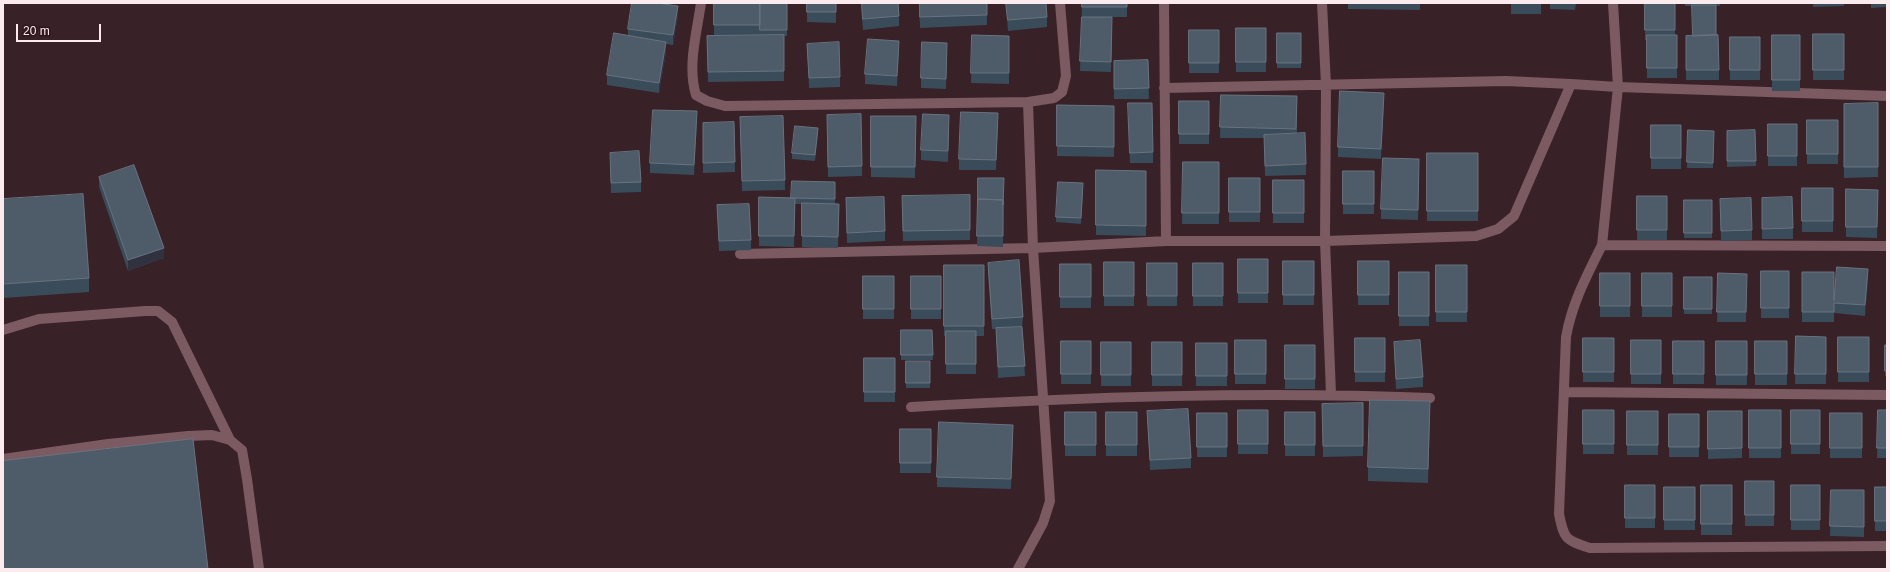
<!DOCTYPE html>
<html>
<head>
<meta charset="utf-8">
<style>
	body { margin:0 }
	#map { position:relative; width:1890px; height:572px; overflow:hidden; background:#382127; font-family:Arial,sans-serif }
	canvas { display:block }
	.frame { position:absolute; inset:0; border:4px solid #fbeaee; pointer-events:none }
	.scale { position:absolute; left:16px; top:24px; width:85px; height:18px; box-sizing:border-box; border:2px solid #fbeaee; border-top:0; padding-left:5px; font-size:12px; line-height:14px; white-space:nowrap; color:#fbeaee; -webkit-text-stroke:3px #2e171e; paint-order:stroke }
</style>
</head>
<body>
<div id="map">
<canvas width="1890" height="572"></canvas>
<div class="frame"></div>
<div class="scale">20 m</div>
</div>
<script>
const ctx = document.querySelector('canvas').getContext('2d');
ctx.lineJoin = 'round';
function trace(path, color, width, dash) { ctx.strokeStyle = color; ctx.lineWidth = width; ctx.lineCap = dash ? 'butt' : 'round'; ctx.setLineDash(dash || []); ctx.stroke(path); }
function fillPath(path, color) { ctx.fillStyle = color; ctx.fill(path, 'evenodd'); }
trace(new Path2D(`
	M3,330l36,-11 106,-8h13l14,11 58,118
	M3,459l105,-15 80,-8 24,-1 18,5 12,10 5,29 12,90`), '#7b5a62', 10);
trace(new Path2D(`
	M701,3c-4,29 -14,63 -5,92l11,6 18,5 303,-4 26,-4 8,-6 4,-16 -6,-73
	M1164,3l2,238
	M1322,3l4,82 -1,156 6,153
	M1613,3l5,84 269,9
	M1164,88l342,-7 65,3
	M1602,245c-15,30 -30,58 -36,92l-7,177c5,25 6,26 31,34l297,-2
	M740,254l293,-6 133,-7h159l151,-5 22,-7 16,-13 57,-132 47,3 -16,158 285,1
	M1565,392l322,3
	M911,407c173,-10 346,-16 519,-9
	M1018,569l25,-46 7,-22 -17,-253 -5,-146`), '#7b5a62', 10);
fillPath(new Path2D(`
	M714,3h73v33h-3v45l-76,1 -1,-46h31h-24z
	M807,3h29v20l-29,-1z
	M861,3h37l1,13v10l-36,4z
	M919,3h68v22l-67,3z
	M1006,3h40l1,14v10l-39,4z
	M1082,3h45v14h-33l18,11 -1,44 -31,-1z
	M1348,3h72v7l-72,-1z
	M1511,3h30v11h-30z
	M1550,3h26l-1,7 -25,-1z
	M1645,3h30v32h2v43h-30v-38h-2z
	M1685,3h35v3h-4v29l3,35v10h-33v-44h7l-1,-30h-7z
	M1813,3h31v3l-31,1z
	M1871,3h16v4l-16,1z
	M678,16l-5,29 -7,-1v8l-7,41 -52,-8v-10l21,-39v-7z
	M1236,28h30v44h-30z
	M1189,30h30v43h-30z
	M1277,33h24v35h-24z
	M1813,34h31v46h-31z
	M972,35l37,1v48l-38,-1z
	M1772,35h28v56h-28z
	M1730,37h30v43h-30z
	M807,44l33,33v10l-31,1z
	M899,51l-2,35 -32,-2v-10z
	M947,53l-1,36 -25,-1v-10z
	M1148,60l1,39h-35v-38z
	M1221,95l76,1v37l9,31v11l-41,1 -1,-38h-44z
	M1179,101h30v43h-30z
	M1384,103l-3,56 -43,-2v-10z
	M1878,103v74l-34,1v-74z
	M1057,105l57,1v51l-57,-1z
	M1128,114l25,38v11h-23z
	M871,116h45l-1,62 -44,-1z
	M740,117l45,63v10l-43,1z
	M1807,120h31v44h-31z
	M697,122l-3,53 -44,-2v-10z
	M734,122l1,50 -32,1v-50z
	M998,123l-2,47h-37v-11z
	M1768,124h29v42h-29z
	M827,125l35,41v10l-34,1z
	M949,125l-1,37 -27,-2v-10z
	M1651,125h30v44h-30z
	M1688,130l26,1 -1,37h-26z
	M1755,130l1,36 -29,1v-36z
	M818,133l-3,28 -23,-2v-6z
	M610,153l31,29v10l-30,1z
	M1427,153h51v68h-51z
	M1183,162h36v62h-37z
	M1096,170l50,1v65l-50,-1z
	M1419,170l-1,50 -37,-1v-10z
	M1343,171h31v43h-31z
	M99,177l65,81 -36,13 -29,-84z
	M978,178h26l-1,69 -26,-1z
	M1229,178h31v44h-31z
	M1273,180h31v43h-31z
	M835,182v22h4l-1,44 -36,-1v-43h-7l-1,43 -35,-1v-49l32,1z
	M1802,188h31v44h-31z
	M1083,189l-2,35 -25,-2v-5z
	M1846,189l32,1 -1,48 -31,-1z
	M970,195v45l-67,1 -1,-34z
	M1637,196h30v44h-30z
	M846,198l39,33v10l-38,2z
	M1762,198l31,30v11h-31z
	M3,199l86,79v14l-86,6z
	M1720,199l32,31v10l-31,1z
	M1684,200h28v38h-28z
	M717,205l34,35v10l-32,1z
	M1238,259h30v44h-30z
	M1283,261h31v44h-31z
	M1358,261h31v44h-31z
	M1104,262h30v44h-30z
	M988,263l35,54 -1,10 3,49 -27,2 -2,-49h-4l-4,-56z
	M1147,263h30v43h-30z
	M1193,263h30v43h-30z
	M1060,264h31v44h-31z
	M944,265h40v71h-8v38h-30v-38h-2z
	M1436,265h31v57h-31z
	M1761,271h28v47h-28z
	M1399,272h30v54h-30z
	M1802,272l32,28 34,-21 -3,37 -31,-3v9h-32z
	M1600,273h30v44h-30z
	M1642,273h30v44h-30z
	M1718,273l29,11 -1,38h-29z
	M863,276h31v43h-31z
	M911,276h30v43h-30z
	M1684,277h28v37h-28z
	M901,330h31l1,30h-32z
	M1796,336l30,1v47h-31z
	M1838,337h31v45h-31z
	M1355,338h30v44h-30z
	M1583,338h31v44h-31z
	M1235,340h31v44h-31z
	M1631,340h30v44h-30z
	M1061,341h30v43h-30z
	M1673,341h31v43h-31z
	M1716,341h31v44h-31z
	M1755,341h32v44h-32z
	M1101,342h30v44h-30z
	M1152,342h30v44h-30z
	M1394,342l29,35v10l-27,2 -2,-37z
	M1196,343h31v43h-31z
	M1285,345h30v44h-30z
	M1885,345h2v31h-2z
	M864,358h31v44h-31z
	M906,361h24v27h-24z
	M1363,403v53l-40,1 -1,-53z
	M1238,410h30v44h-30z
	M1583,410h31v44h-31z
	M1749,410h32v48h-32z
	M1791,410h29v44h-29z
	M1878,410h9v48h-10z
	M1147,411l44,47v10l-41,2z
	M1627,411h31v44h-31z
	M1708,411h34v47l-34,1z
	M1065,412h31v44h-31z
	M1106,412h31v44h-31z
	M1285,412h30v44h-30z
	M1197,413h30v44h-30z
	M1830,413h32v45h-32z
	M1669,414h30v43h-30z
	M1430,415l-2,68 -60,-2v-14z
	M900,429h31v44h-31z
	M1013,435l-2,54 -74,-2v-10z
	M1745,481h29v45h-29z
	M1625,485h30v43h-30z
	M1701,485h31v50h-31z
	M1791,485h29v45h-29z
	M1664,487h31v43h-31z
	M1875,487h12v44h-12z
	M1831,490h33v47l-34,-1z`), '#3a4b5a');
fillPath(new Path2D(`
	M678,6v10l-5,29v-10z
	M899,41v10l-2,35v-10z
	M666,42v10l-7,41v-10z
	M1384,93v10l-3,56v-10z
	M697,111v11l-3,53v-10z
	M949,115v10l-1,37v-11z
	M1419,159v11l-1,50v-10z
	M164,248v10l-36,13v-11z
	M1868,269v10l-3,37v-11z
	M1430,401v14l-2,68v-14z`), '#30333f');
const building = new Path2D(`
	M632,3h25l21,3 -5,29 -45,-6z
	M714,3h46v22h-46z
	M760,3h27v27h-27z
	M807,3h29v9h-29z
	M862,3h36l1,13 -36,3z
	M920,3h67v12l-67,2z
	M1006,3h40l1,14 -39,3z
	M1082,3h45v4h-45z
	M1645,3h30v27h-30z
	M1692,5h24v30l-23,1z
	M1082,17h30l-1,45 -31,-1z
	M1236,28h30v34h-30z
	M1189,30h30v33h-30z
	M614,33l52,9 -7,41 -52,-8z
	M1277,33h24v30h-24z
	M1813,34h31v36h-31z
	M784,35v36l-76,1 -1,-36z
	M972,35l37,1v37h-38z
	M1647,35h30v33h-30z
	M1718,35l1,35h-33v-34z
	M1772,35h28v45h-28z
	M1730,37h30v33h-30z
	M868,39l31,2 -2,35 -32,-2z
	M839,42l1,35 -31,1 -2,-34z
	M922,42l25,1 -1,36 -25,-1z
	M1148,60l1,28 -35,1v-28z
	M1340,91l44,2 -3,56 -43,-2z
	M1221,95l76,1 -1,33 -76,-2z
	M1179,101h30v33h-30z
	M1128,103h24l1,49 -23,1z
	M1878,103v64h-34v-63z
	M1057,105l57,1v41l-57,-1z
	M653,110l44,1 -3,54 -44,-2z
	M961,112l37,1 -2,47 -37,-1z
	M861,114l1,52 -34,1 -1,-52z
	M923,114l26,1 -1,36 -27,-1z
	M783,116l2,64 -43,1 -2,-64z
	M871,116h45l-1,51h-44z
	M1807,120h31v34h-31z
	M734,122l1,40 -32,1v-40z
	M1768,124h29v32h-29z
	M1651,125h30v33h-30z
	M795,126l23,2 -3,27 -23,-2z
	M1688,130l26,1 -1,32 -26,-1z
	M1755,130l1,31h-29v-30z
	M1305,133l1,31 -41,2 -1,-31z
	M639,151l2,31 -30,1 -1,-30z
	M1427,153h51v58h-51z
	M1383,158l36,1 -1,51 -37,-1z
	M1183,162h36v51h-37z
	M134,165l30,83 -36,12 -29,-83z
	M1096,170l50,1v55l-50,-1z
	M1343,171h31v33h-31z
	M978,178h26l-1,27v-5l-25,-1z
	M1229,178h31v34h-31z
	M1273,180h31v33h-31z
	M792,181l43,1v17l-44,-1z
	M1058,182l25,1 -2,35 -25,-1z
	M1802,188h31v33h-31z
	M1846,189l32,1 -1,37h-31z
	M83,194l6,84 -86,6v-85z
	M970,195v35l-67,1 -1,-35z
	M1637,196h30v34h-30z
	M759,197l36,1 -1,38h-35z
	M884,197l1,34 -38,2 -1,-35z
	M1792,197l1,31 -31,1v-31z
	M1751,198l1,32 -31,1 -1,-32z
	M978,199l25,1v36h-26z
	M1684,200h28v33h-28z
	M802,203l37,1 -1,33 -36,-1z
	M749,204l2,36 -32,1 -2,-36z
	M1238,259h30v34h-30z
	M1019,260l4,57 -31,2 -4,-56z
	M1283,261h31v34h-31z
	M1358,261h31v34h-31z
	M1104,262h30v34h-30z
	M1147,263h30v33h-30z
	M1193,263h30v33h-30z
	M1060,264h31v33h-31z
	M944,265h40v61h-40z
	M1436,265h31v47h-31z
	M1837,267l31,2 -3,36 -31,-2v9h-32v-40h32v28z
	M1761,271h28v37h-28z
	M1399,272h30v44h-30z
	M1600,273h30v33h-30z
	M1642,273h30v33h-30z
	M1718,273l29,1 -1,38h-29z
	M863,276h31v33h-31z
	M911,276h30v33h-30z
	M1684,277h28v32h-28z
	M1022,327l3,39 -27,1 -2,-39z
	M901,330h31l1,25h-32z
	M946,331h30v33h-30z
	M1796,336l30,1v37h-31z
	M1838,337h31v35h-31z
	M1355,338h30v34h-30z
	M1583,338h31v34h-31z
	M1235,340h31v34h-31z
	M1420,340l3,37 -27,2 -2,-37z
	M1631,340h30v34h-30z
	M1061,341h30v33h-30z
	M1673,341h31v33h-31z
	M1716,341h31v34h-31z
	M1755,341h32v33h-32z
	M1101,342h30v33h-30z
	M1152,342h30v33h-30z
	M1196,343h31v33h-31z
	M1285,345h30v34h-30z
	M1885,345h2v26h-2z
	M864,358h31v34h-31z
	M906,361h24v22h-24z
	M1370,400l60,1 -2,68 -60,-2z
	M1363,403v43h-40l-1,-42z
	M1188,409l3,49 -41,2 -3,-49z
	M1238,410h30v34h-30z
	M1583,410h31v34h-31z
	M1749,410h32v38h-32z
	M1791,410h29v34h-29z
	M1878,410h9v38h-10z
	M1627,411h31v34h-31z
	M1708,411h34v37l-34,1z
	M1065,412h31v33h-31z
	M1106,412h31v33h-31z
	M1285,412h30v33h-30z
	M1197,413h30v34h-30z
	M1830,413h32v35h-32z
	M1669,414h30v33h-30z
	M939,422l74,3 -2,54 -74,-2z
	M900,429h31v34h-31z
	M193,439l15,130h-205v-108z
	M1745,481h29v34h-29z
	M1625,485h30v33h-30z
	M1701,485h31v39h-31z
	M1791,485h29v35h-29z
	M1664,487h31v33h-31z
	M1875,487h12v34h-12z
	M1831,490h33v37l-34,-1z`);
fillPath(building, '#4e5c6a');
trace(building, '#69727f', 1);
</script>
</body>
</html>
